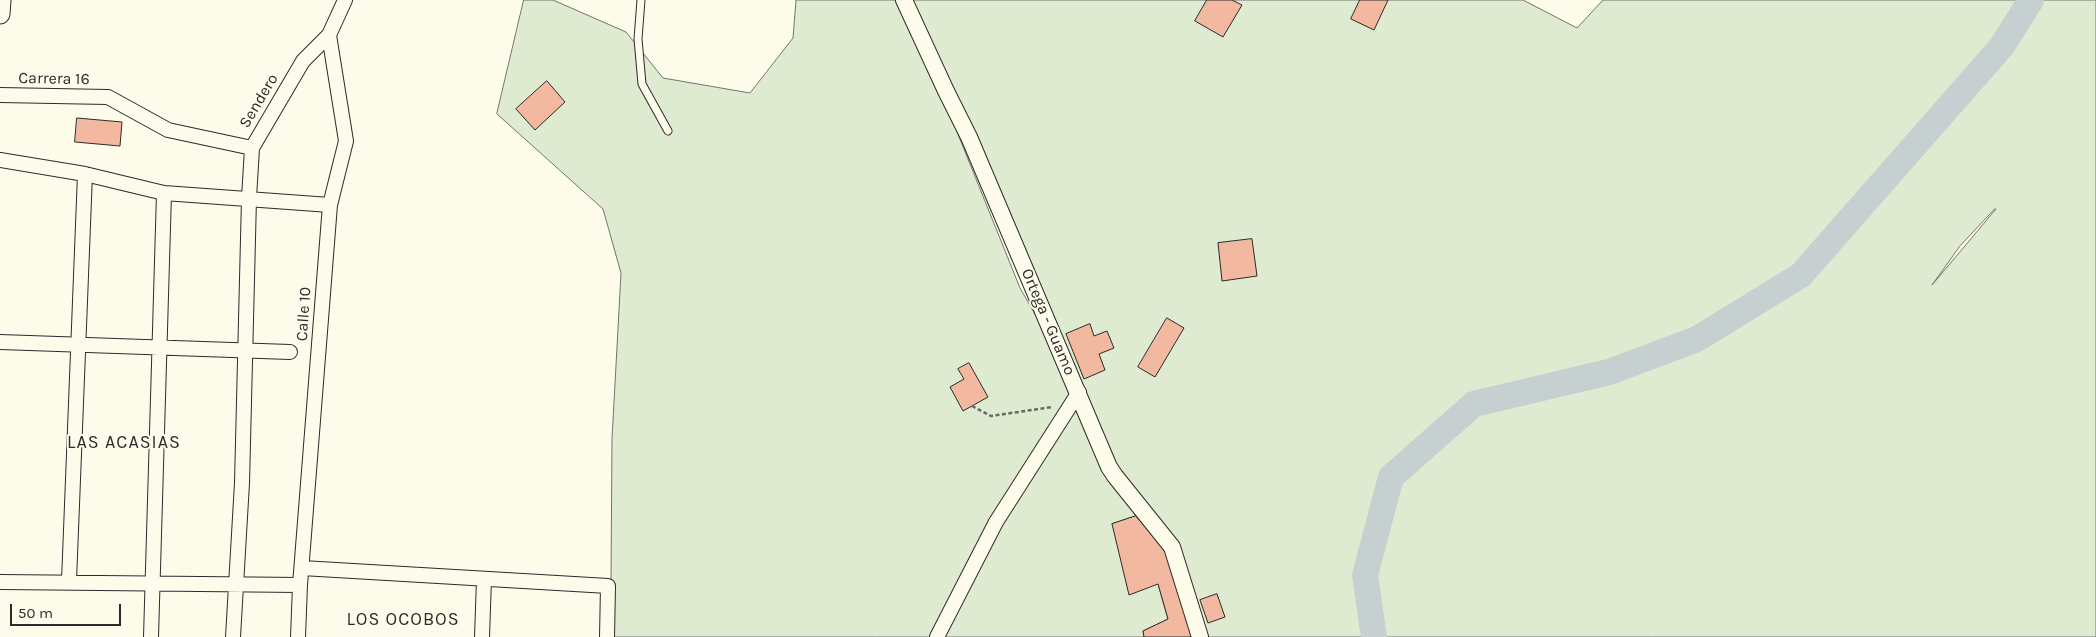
<!DOCTYPE html>
<html>
<head>
<meta charset="utf-8">
<style>
	body { margin:0 }
	#map { position:relative; width:2096px; height:637px; overflow:hidden; background:#fdfbea; font-family:Karla,sans-serif }
	canvas { display:block }
	.scale { position:absolute; left:10px; top:604px; width:111px; height:22px; box-sizing:border-box; border:2px solid #2b2b2b; border-top:0; padding-left:6px; font-size:15px; line-height:18px; white-space:nowrap; color:#2b2b2b; -webkit-text-stroke:4px #fdfbea; paint-order:stroke }
</style>
</head>
<body>
<div id="map">
<canvas width="2096" height="637"></canvas>
<div class="scale">50 m</div>
</div>
<script>
const ctx = document.querySelector('canvas').getContext('2d');
ctx.lineJoin = 'round';
function fillPath(path, color) { ctx.fillStyle = color; ctx.fill(path, 'evenodd'); }
function trace(path, color, width, dash) { ctx.strokeStyle = color; ctx.lineWidth = width; ctx.lineCap = dash ? 'butt' : 'round'; ctx.setLineDash(dash || []); ctx.stroke(path); }
function write(font, color, halo, rows, align = 'center') {
  ctx.font = font + ' Karla,sans-serif'; ctx.lineWidth = 4; ctx.setLineDash([]); ctx.textBaseline = 'middle'; ctx.strokeStyle = halo; ctx.fillStyle = color; for (const [text, x, y, turn = 0] of rows) {
    ctx.save(); ctx.translate(x, y); ctx.rotate((+turn || 0) * Math.PI / 180); ctx.textAlign = isNaN(turn) ? turn : align; if (halo) ctx.strokeText(text, 0, 0); ctx.fillText(text, 0, 0); ctx.restore();
  }
}
const green = new Path2D(`
	M524,0h29l73,32 37,46 87,15 43,-55 3,-38h103l48,107 73,181 35,61 49,120 32,47 -24,8 46,60 10,35 -25,12 1,6h-535l2,-58 1,-140 9,-166 -18,-64 -106,-95z
	M912,0h611l54,28 26,-28h493v637h-889l-92,-172zM1995,209h1l-64,76 28,-39z`);
fillPath(green, '#deebd1');
trace(green, '#74746e', 1);
trace(new Path2D(`
	M1374,637l-9,-62 26,-98 83,-73 135,-32 88,-33 104,-64 201,-229 29,-46`), '#c7d0d0', 26);
const building = new Path2D(`
	M1207,0h25l10,5 -19,32 -28,-16z
	M1360,0h28l-14,30 -23,-11z
	M547,81l18,21 -30,28 -19,-21z
	M77,118l45,4 -2,24 -45,-4z
	M1252,239l5,37 -35,5 -4,-38z
	M1167,318l17,10 -29,49 -17,-10z
	M1090,324l4,12 13,-5 7,17 -15,6 6,16 -21,9 -18,-45z
	M969,363l19,34 -25,14 -13,-24 14,-8 -6,-10z
	M1136,516l29,34 27,87h-48l-1,-6 25,-12 -10,-35 -29,11 -17,-71z
	M1217,594l8,23 -17,6 -8,-23z`);
fillPath(building, '#f2b8a0');
trace(building, '#2b2b2b', 1);
const service = new Path2D(`
	M641,0l-3,39 4,45 26,47`);
const minor = new Path2D(`
	M0,95l108,2 60,33 84,18
	M0,160l85,14 79,19 166,12
	M0,342l290,10
	M302,568l306,18 -1,51
	M69,581l16,-407
	M0,582l300,3
	M151,637l13,-444
	M233,637l9,-154 7,-285 3,-50 51,-87 26,-26
	M298,637l2,-52 30,-380 16,-64 -17,-106 16,-35
	M482,637l2,-58
	M937,637l59,-115 83,-130`);
const tertiary = new Path2D(`
	M904,0l42,91 23,46 140,330 6,9 57,71 28,90`);
const secondary = new Path2D(`
	M0,14l1,-14`);
trace(service, '#2b2b2b', 9);
trace(minor, '#2b2b2b', 16);
trace(tertiary, '#2b2b2b', 18);
trace(secondary, '#2b2b2b', 21);
trace(new Path2D(`
	M972,406l19,10 61,-9`), '#6a6964', 2.5, [4, 2.5]);
trace(service, '#fdfbea', 7);
trace(minor, '#fdfbea', 14);
trace(tertiary, '#fdfbea', 16);
trace(secondary, '#fdfbea', 19);
write('16px', '#2b2b2b', '#fdfbea', [
	["Carrera 16",54,79,1],
	["Sendero",259,101,-59],
	["Calle 10",304,314,-86],
	["Ortega - Guamo",1048,322,67]
]);
ctx.letterSpacing = '1px';
write('18px', '#2b2b2b', '#fdfbea', [
	["LAS ACASIAS",124,443],
	["LOS OCOBOS",403,620]
]);
ctx.letterSpacing = '0px';
</script>
</body>
</html>
